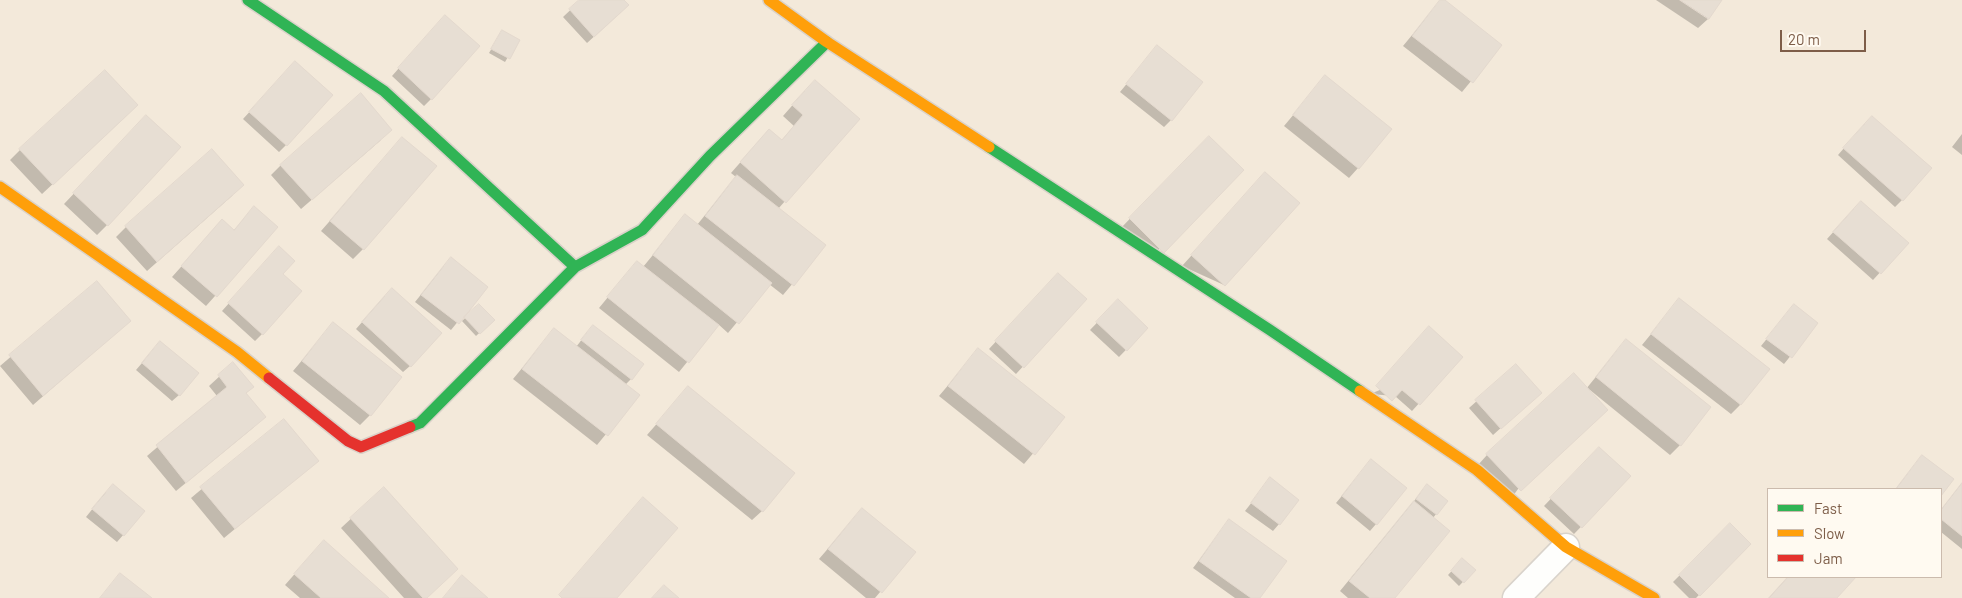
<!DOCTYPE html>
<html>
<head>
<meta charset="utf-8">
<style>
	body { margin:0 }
	#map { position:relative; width:1962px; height:598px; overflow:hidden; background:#faf6ed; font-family:Barlow,sans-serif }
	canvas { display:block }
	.legend { position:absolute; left:1767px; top:488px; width:175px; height:90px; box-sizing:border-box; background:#fffaf1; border:1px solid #cbbbad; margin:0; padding:6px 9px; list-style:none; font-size:15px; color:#7d5d48 }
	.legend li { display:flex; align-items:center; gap:10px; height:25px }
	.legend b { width:25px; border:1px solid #cbbbad }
	.scale { position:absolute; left:1780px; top:30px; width:86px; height:22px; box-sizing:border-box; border:2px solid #7d5d48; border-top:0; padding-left:6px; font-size:15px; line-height:18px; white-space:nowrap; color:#7d5d48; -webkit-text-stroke:4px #fffaf1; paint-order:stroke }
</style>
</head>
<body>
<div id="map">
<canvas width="1962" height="598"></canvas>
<ul class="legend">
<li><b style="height:6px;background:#30b455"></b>Fast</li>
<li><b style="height:6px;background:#ff9f0a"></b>Slow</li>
<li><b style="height:6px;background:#e5322d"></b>Jam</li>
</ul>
<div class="scale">20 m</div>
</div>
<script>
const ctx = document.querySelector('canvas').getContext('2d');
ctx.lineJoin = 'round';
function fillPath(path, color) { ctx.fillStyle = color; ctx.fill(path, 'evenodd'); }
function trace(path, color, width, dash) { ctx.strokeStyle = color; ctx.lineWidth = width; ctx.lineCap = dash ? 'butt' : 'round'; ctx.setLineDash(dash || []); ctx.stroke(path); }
fillPath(new Path2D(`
	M0,0h1962v598h-1962zM1768,489h173v88h-173z`), '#f3e9da');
fillPath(new Path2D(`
	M581,0h41l-1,12 -34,31 -24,-26z
	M1441,0h2l58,45 -39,47 -59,-46z
	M1656,0h64l-12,19 -10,9z
	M438,24l-7,75 -7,7 -32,-30z
	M502,31l16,9 -13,22 -16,-9z
	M1157,47l14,73 -7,7 -44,-35z
	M288,70l-2,75 -7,7 -36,-33z
	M1325,77l33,91 -9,10 -65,-52z
	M805,91l53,28 -80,90 47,36 -42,50 -14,-11 -41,49 -10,-9 -39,48 -80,-64 38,-46 6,5 42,-51 12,9 39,-48 -5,-4 29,-33 21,1 13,-15 -11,-10z
	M127,115l-85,79 -32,-34 10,-10z
	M1865,124l37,76 -7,7 -57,-52z
	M137,127l-30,98 -10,10 -33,-31z
	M1962,134v21l-10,-8z
	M1209,137l-55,124 -34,-32z
	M381,140l-80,69 -30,-34 10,-10z
	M393,149l-30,100 -10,10 -32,-28z
	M1256,184l-32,101 -42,-19z
	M233,195l-86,76 -31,-34 10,-10z
	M1854,209l53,34 -34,37 -46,-41z
	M245,218l31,10 -70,78 -34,-29 41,-46h20z
	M272,255l10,19 -20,60 -7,7 -33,-30z
	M444,266l42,21 -35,43 -36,-28z
	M1051,282l34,17 -69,75 -27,-25z
	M97,283l32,38 -96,84 -33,-39z
	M385,296l25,70 -7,6 -47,-43z
	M1679,300l61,105 -9,9 -89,-69z
	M1118,301l29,27 -28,29 -29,-27z
	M479,305l14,15 -17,16 -14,-15z
	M1794,305l23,18 -33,41 -23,-18z
	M333,324l37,91 -10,10 -67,-54z
	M554,330l22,17 11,-14 44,46 -6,6 13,10 -41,50 -84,-66z
	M160,342l19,53 -7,6 -36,-31z
	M978,350l85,68 -39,46 -85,-68z
	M1617,351l63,94 -10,10 -80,-65 -80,110 -32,-35 9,-10 99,-66z
	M1461,357l-49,54 -17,-15 -25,-2z
	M233,364l19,23 -7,7 9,33 -78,64 -29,-35 70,-60 -8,-10z
	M1516,366l17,33 -40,36 -24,-27z
	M688,388l74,123 -10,9 -105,-85z
	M284,420l33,41 -93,77 -33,-40z
	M1599,448l30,29 -55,57 -30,-28z
	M1922,456l30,23 -11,15v-5h-45z
	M1365,468l11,56 -6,7 -34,-28z
	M1270,479l9,45 -6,7 -28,-20z
	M1962,483v66l-21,-17v-22z
	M383,489l43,109h-22l-63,-70z
	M1424,489l22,12 -13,17 -40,80h-45l-8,-7z
	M106,492l38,19 -27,31 -31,-25z
	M862,509l52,43 -39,46h-9l-47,-39z
	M1229,521l30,77h-24l-42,-30z
	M1730,525l19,19 -53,54h-7l-16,-16z
	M314,552l73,46h-87l-15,-13z
	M1462,560l12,10 -15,16 -11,-11z
	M1788,577h66l-19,21h-66z`), '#0003');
const building = new Path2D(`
	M579,0h45l5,5 -35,32 -25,-28z
	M1440,0h5l57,45 -29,38 -61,-47z
	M1680,0h42l-13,19z
	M445,15l35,31 -48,54 -34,-32z
	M502,30l18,10 -10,19 -19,-10z
	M1157,45l46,37 -31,39 -46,-37z
	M295,61l38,34 -46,51 -38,-34z
	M105,70l33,35 -85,80 -34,-36z
	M1325,75l67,54 -33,40 -66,-54z
	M815,80l45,39 -74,84 -46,-41 29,-33 13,11 21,-25 -11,-10z
	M361,93l31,37 -80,70 -32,-35z
	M146,115l35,32 -73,79 -35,-33z
	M1872,116l60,52 -29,33 -60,-53z
	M1209,136l35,34 -80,83 -35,-35z
	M402,137l35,29 -73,84 -34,-29z
	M212,149l32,36 -87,77 -32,-36z
	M1265,172l35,31 -75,83 -34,-31z
	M737,175l89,70 -32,41 -89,-70z
	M1861,201l48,42 -28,31 -48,-42z
	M254,206l24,21 -61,70 -36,-31 41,-47 12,11z
	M685,214l87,69 -33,41 -86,-69z
	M279,246l16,15 -12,13 19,17 -39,44 -35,-32z
	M451,257l37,30 -29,37 -38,-29z
	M637,261l82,64 -30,38 -82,-66z
	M1058,273l29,26 -63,69 -29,-27z
	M97,281l34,40 -88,75 -34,-41z
	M392,288l50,45 -31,34 -49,-45z
	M1679,298l91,71 -29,36 -90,-71z
	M1118,299l30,29 -21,23 -31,-29z
	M479,304l16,16 -15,14 -16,-17z
	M1794,304l24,19 -26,35 -26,-19z
	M333,322l69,55 -31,39 -69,-55z
	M593,325l51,39 -12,16 -51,-40z
	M1429,326l34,31 -43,48 -18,-15 -10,11 -16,-15z
	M554,328l86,67 -32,41 -86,-67z
	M1626,339l85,68 -30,39 -85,-69z
	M160,341l39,32 -19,23 -38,-33z
	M978,348l87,69 -30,38 -87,-69z
	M233,362l21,25 -8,6 20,24 -80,66 -30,-38 71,-58 -9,-12z
	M1516,364l26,29 -41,36 -26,-29z
	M1574,373l34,37 -87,81 -35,-37z
	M688,386l107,87 -32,39 -107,-88z
	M284,419l35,42 -84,68 -35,-42z
	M1599,447l32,29 -49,52 -32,-30z
	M1922,455l32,24 -13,17v-7h-45z
	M1371,459l36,29 -30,37 -35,-29z
	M1270,477l29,23 -19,25 -29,-22z
	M1962,483v53l-21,-17v-9z
	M113,484l32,27 -21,25 -32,-27z
	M1427,484l21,17 -11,14 -21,-16z
	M384,487l74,82 -31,29h-4l-73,-80z
	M643,497l35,31 -61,70h-55l-3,-3z
	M1414,501l36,30 -55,67h-25l-21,-17z
	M862,508l54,44 -34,41 -54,-44z
	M1229,519l58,42 -27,37h-9l-52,-37z
	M1730,523l21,21 -51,52 -21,-21z
	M324,540l65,58h-68l-27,-24z
	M1462,558l14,12 -12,13 -13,-12z
	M120,573l32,25h-52z
	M462,575l26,23h-45z
	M1788,577h68l-19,21h-68z
	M664,585l15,13h-27z`);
fillPath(building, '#e7ded3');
trace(building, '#e4d9ce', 1);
const street = new Path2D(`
	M1516,598l50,-51`);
const fast = new Path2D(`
	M248,0l136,91 191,176
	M989,147l281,183 90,61
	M410,427l10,-4 155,-156 67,-37 68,-74 117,-114`);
const slow = new Path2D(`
	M769,0l58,42 162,105
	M0,187l237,165 32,26
	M1360,391l117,79 89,77 88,51`);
const jam = new Path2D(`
	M269,378l79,63 13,6 49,-20`);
trace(street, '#d9d3cb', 29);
trace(fast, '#dad2c9', 14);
trace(slow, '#dad2c9', 14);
trace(jam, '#dad2c9', 14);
trace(street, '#fefefc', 26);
trace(fast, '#30b455', 11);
trace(slow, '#ff9f0a', 11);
trace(jam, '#e5322d', 11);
</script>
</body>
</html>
